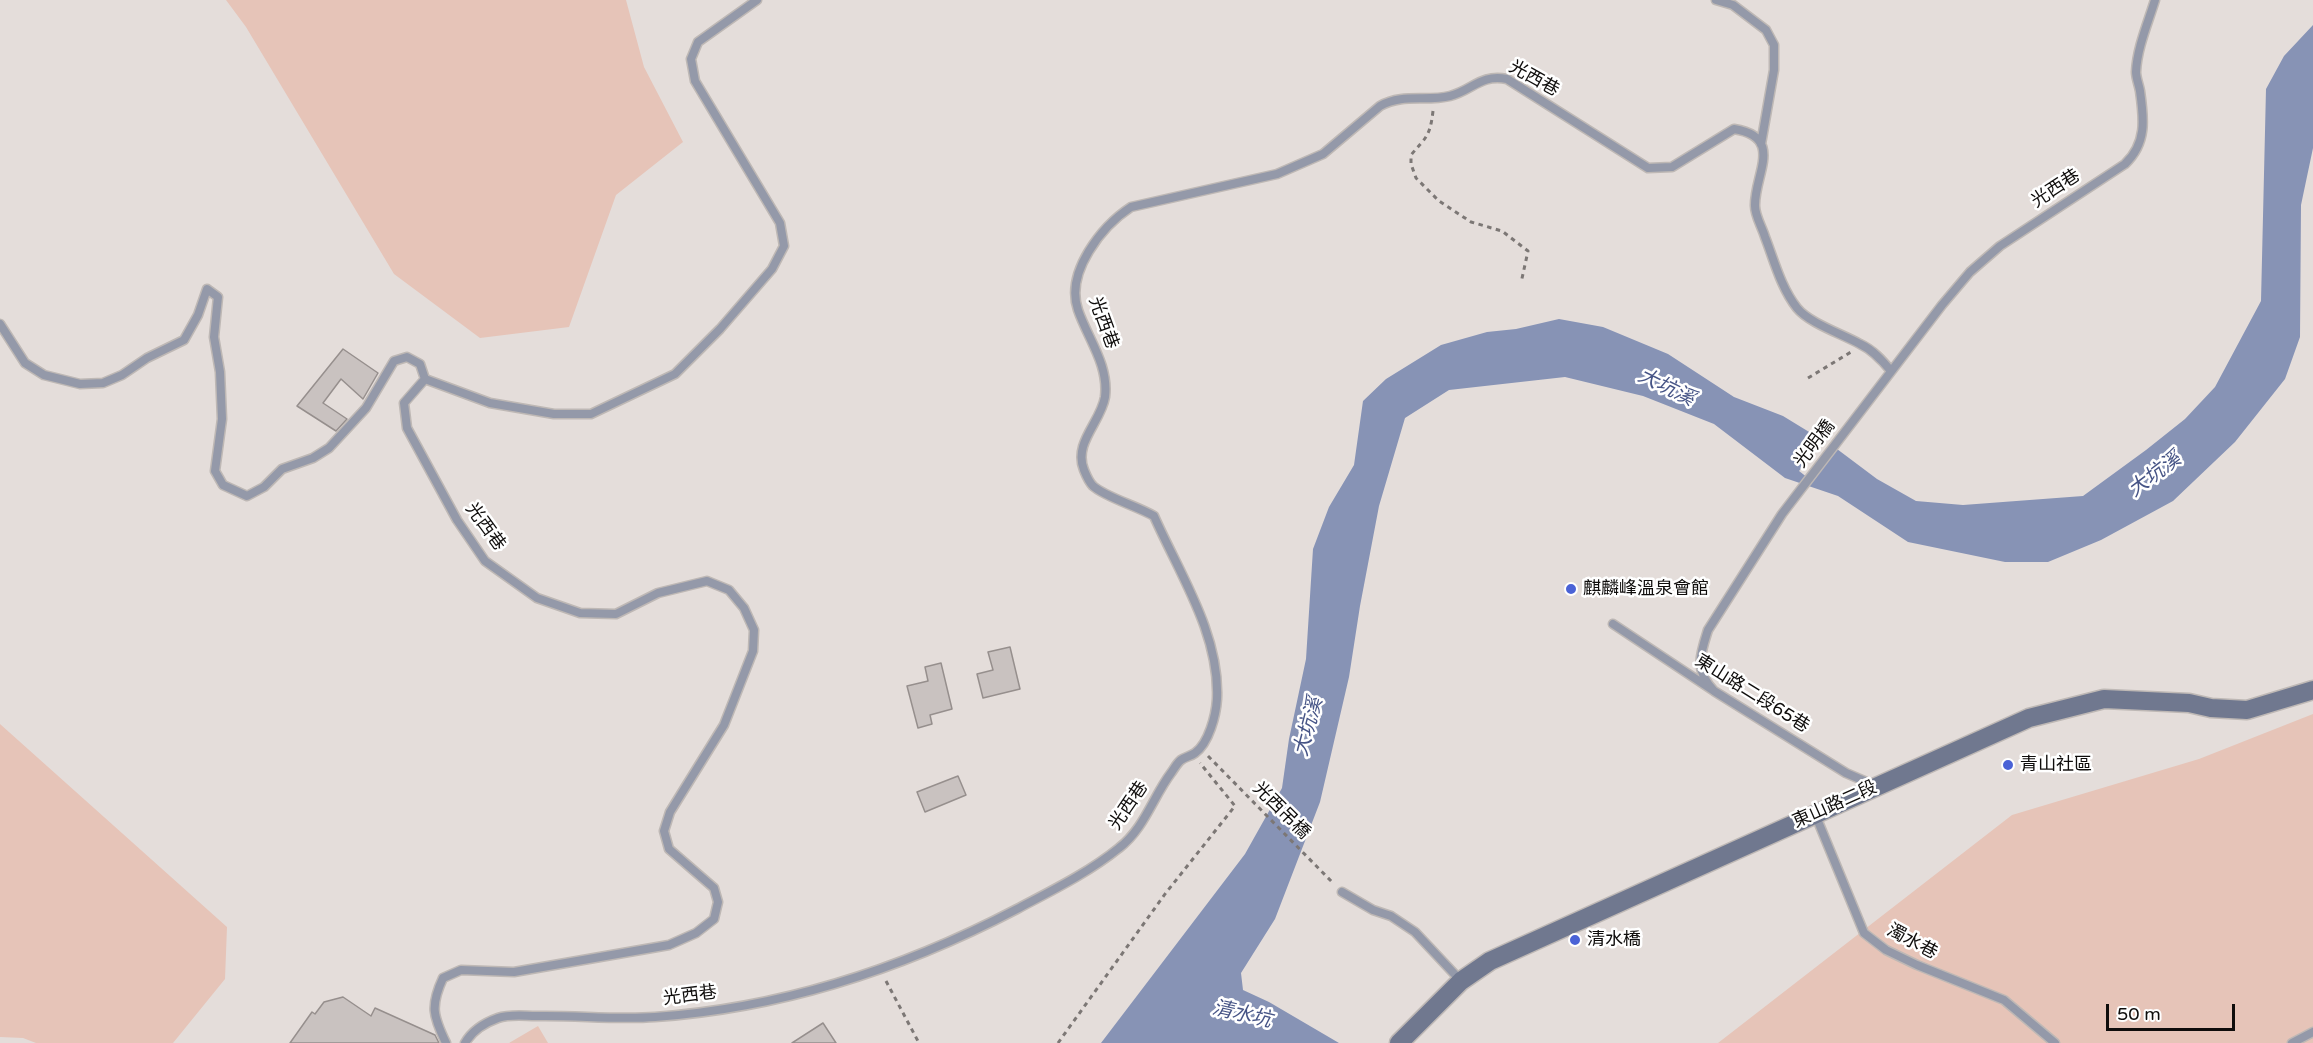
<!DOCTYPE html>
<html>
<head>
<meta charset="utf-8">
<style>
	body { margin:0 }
	#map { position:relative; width:2313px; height:1043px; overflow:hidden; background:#e4ddda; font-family:"Varela Round",sans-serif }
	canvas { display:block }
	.scale { position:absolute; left:2106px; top:1004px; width:129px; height:27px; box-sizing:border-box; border:3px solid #0f0d0c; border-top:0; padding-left:8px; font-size:18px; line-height:21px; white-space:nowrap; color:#0f0d0c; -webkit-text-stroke:4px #fff; paint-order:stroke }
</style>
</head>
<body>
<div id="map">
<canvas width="2313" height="1043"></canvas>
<div class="scale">50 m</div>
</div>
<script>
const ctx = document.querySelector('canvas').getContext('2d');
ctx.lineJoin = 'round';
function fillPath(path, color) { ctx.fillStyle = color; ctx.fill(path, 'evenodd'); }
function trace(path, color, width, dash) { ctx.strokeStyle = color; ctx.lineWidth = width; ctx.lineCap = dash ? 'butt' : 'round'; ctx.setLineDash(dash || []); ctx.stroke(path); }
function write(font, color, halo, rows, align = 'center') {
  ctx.font = font + ' "Varela Round","Noto Sans TC",sans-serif'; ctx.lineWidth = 5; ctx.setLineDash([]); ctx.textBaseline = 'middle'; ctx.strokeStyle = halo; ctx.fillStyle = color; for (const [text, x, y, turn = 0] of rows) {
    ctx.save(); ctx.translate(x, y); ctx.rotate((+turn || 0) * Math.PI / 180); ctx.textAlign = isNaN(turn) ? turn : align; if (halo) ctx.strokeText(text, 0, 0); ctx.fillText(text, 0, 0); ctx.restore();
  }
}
fillPath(new Path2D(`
	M226,0h400l18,67 39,75 -67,53 -47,132 -89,11 -86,-64 -148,-247z
	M2313,714v329h-595l294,-228 187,-56z
	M0,724l227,203 -2,52 -52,64h-137l-13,-5 -23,-1z
	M538,1026l10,17h-39z`), '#e6c4b8');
fillPath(new Path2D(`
	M2313,25v123l-12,57 -1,132 -15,42 -50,63 -62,59 -72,39 -53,22h-43l-97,-20 -70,-46 -53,-18 -71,-54 -71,-28 -78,-19 -116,13 -44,28 -26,88 -19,100 -11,71 -29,125 -45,117 -34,54 2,17 26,12 70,41h-238l144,-189 37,-66 7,-49 17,-80 7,-110 16,-42 25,-42 9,-64 23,-22 55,-34 46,-13 29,-3 43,-10 44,8 65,27 66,43 49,19 54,33 40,30 39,22 47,4 120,-9 63,-46 39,-31 30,-32 46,-86 5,-212 18,-33z`), '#8793b5');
fillPath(new Path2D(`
	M1825,438l14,9 -27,34 -13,-10z`), '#e4ddda');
const building = new Path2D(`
	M343,349l35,24 -15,26 -22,-20 -18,24 24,16 -11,12 -39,-25z
	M1010,647l10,42 -37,9 -6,-24 16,-4 -5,-18z
	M941,663l11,46 -22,6 2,9 -14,4 -11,-42 21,-5 -3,-14z
	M958,776l8,19 -41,17 -8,-20z
	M343,997l28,19 4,-8 60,27 4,8h-149l22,-31 3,2 9,-12z
	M823,1023l13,20h-44z`);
fillPath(building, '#c9c2c0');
trace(building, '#968f8d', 1.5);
const service = new Path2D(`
	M1716,0l17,5 33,25 8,15v25l-13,74
	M0,324l25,39 19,12 36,9 23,-1 19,-8 25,-17 37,-18 14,-25 9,-26 11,8 -4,40 6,35 2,47 -7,52 8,14 24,11 17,-9 18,-18 31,-11 16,-10 37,-40 28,-47 13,-4 13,7 5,15
	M1613,624l101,67 132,82 30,13
	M1714,691c-20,-21 -14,-36 -6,-61l74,-116 160,-209 28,-33 30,-26 125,-82c22,-21 19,-45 15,-73 -1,-6 -4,-13 -4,-19 1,-24 12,-49 19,-72
	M1815,814l49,119 22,17 31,15 87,35 51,43
	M1342,892l31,18 18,6 24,16 46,49
	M446,1043c-13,-27 -16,-37 -3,-65l18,-8 53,2 155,-27 27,-12 18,-14 4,-17 -4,-14 -45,-39 -5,-18 6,-19 54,-87 29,-74 1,-21 -10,-22 -15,-18 -22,-9 -49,12 -42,21 -36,-1 -43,-15 -52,-37 -28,-41 -50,-92 -3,-25 21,-24 65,24 64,11h37l84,-40 45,-45 52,-60 12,-23 -4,-23 -85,-142 -4,-22 7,-17 59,-42
	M465,1043c7,-12 19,-20 33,-25 12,-4 26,-2 38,-2 40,-1 80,4 119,1 128,-9 249,-49 362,-108 34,-18 71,-36 102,-61 25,-19 34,-51 52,-75 3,-4 6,-10 10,-13 4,-3 10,-4 14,-7 14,-10 21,-38 22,-54 3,-65 -38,-126 -63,-183 -17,-10 -49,-19 -61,-30 -4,-4 -7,-11 -9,-16 -11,-27 17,-48 21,-73 4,-32 -17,-58 -27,-87 -13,-38 24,-84 53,-103l146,-33 46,-20 57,-48c23,-13 46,-4 70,-10 23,-6 30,-22 57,-17l141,89 24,-1 62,-38c51,8 20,46 21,77 0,10 7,21 10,31 9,23 16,51 32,71 12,15 45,26 63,36 13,6 22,16 31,27
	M2292,1043l21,-11`);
const secondary = new Path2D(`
	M1399,1043l62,-62 29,-20 539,-243 75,-19 85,4 22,5 36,2 66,-20`);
trace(service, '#beb8b5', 11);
trace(secondary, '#beb8b5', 21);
trace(new Path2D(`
	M1433,111c-3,26 -7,26 -22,44v9l5,14 23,23 32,21 31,9 26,20 -7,32
	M1808,378l43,-26
	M1208,756l126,128
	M886,981l33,62
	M1058,1043l107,-149 70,-88 -35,-43`), '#7c7775', 3, [4.5, 4.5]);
trace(service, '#9499a9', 8);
trace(secondary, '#70788f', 18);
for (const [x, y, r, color] of [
	[1571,589,6,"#4a62d6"],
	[2008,765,6,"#4a62d6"],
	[1575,940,6,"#4a62d6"]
]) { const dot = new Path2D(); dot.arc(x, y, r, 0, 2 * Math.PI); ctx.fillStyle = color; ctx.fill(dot); trace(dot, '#fff', 2); }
write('18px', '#0f0d0c', '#fff', [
	["光西巷",1534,79,29],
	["光西巷",2056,189,-33],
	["光西巷",1103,323,70],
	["光明橋",1815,444,-53],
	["光西巷",485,527,54],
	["東山路二段65巷",1752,694,32],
	["東山路二段",1835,805,-24],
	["光西巷",1129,806,-56],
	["光西吊橋",1281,811,45],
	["濁水巷",1912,942,28],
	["光西巷",690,996,-7]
]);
write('18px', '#0f0d0c', '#fff', [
	["麒麟峰溫泉會館",1583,589],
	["青山社區",2020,765],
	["清水橋",1587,940]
], 'left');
write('italic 20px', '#465486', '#fff', [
	["大坑溪",1666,388,26],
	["大坑溪",2155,475,-37],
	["大坑溪",1309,727,-75],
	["清水坑",1242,1015,13]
]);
</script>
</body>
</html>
